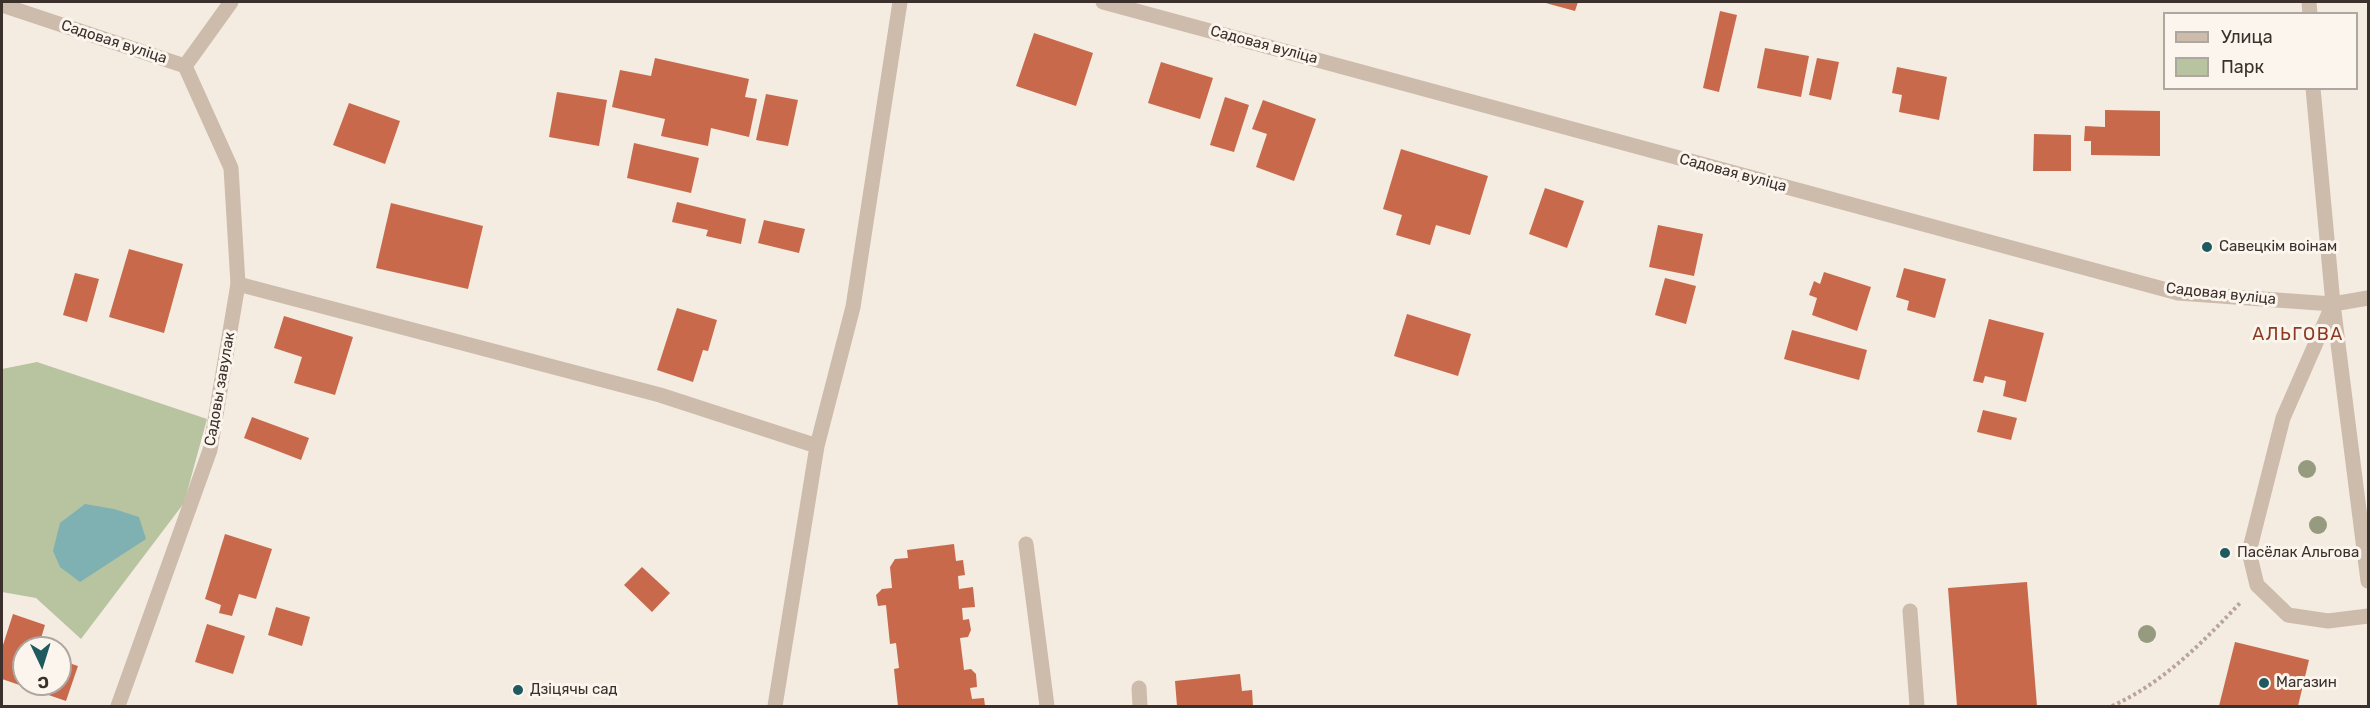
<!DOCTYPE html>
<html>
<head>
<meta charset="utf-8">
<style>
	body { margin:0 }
	#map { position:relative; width:2370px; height:708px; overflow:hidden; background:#f4ebe1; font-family:Rubik,sans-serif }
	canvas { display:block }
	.frame { position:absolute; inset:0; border:3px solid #3b302b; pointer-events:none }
	.legend { position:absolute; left:2163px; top:12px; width:195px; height:78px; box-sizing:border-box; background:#fbf5ee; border:2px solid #aea6a0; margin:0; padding:8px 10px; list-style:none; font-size:18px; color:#3b302b }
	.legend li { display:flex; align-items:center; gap:12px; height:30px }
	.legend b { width:30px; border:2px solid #aea6a0 }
	.north { position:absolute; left:12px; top:636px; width:60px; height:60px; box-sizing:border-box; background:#fbf5ee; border:2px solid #aea6a0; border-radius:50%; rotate:176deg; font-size:16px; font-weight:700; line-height:24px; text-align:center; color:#3b302b }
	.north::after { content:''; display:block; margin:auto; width:21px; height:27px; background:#1f5a5e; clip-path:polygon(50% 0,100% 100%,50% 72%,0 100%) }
</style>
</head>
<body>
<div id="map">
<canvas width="2370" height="708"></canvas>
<div class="frame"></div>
<ul class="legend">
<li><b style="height:8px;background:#cdbbac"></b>Улица</li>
<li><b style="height:16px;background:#b8c4a0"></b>Парк</li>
</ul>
<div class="north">С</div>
</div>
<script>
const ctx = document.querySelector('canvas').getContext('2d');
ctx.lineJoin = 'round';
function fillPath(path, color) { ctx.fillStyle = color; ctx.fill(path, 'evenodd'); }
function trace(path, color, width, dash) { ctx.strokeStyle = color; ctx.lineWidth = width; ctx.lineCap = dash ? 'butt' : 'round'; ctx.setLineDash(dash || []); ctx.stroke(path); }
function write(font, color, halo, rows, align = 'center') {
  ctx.font = font + ' Rubik,sans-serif'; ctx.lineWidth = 6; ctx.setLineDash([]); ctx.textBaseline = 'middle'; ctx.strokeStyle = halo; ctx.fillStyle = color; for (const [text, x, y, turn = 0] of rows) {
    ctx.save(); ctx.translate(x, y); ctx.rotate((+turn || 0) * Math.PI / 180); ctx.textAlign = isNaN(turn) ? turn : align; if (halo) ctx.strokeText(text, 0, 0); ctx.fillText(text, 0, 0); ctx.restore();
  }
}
fillPath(new Path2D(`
	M37,362l170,57 -23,84 -103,136 -45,-41 -34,-6v-223z`), '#b8c4a0');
fillPath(new Path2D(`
	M85,504l29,5 25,8 7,22 -66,43 -20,-15 -7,-16 7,-28z`), '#7fb0b2');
fillPath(new Path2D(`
	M1542,2h36l-3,9z
	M1720,11l17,4 -18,77 -16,-4z
	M1034,33l59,20 -17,53 -60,-20z
	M1765,48l44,8 -8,41 -44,-9z
	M655,58l94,21 -4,18 12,2 -8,38 -38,-9 -3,18 -47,-10 4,-17 -53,-12 8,-37 31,6z
	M1817,58l22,4 -8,38 -22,-5z
	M1161,62l52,16 -13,41 -52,-16z
	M1897,67l50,10 -8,43 -40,-8 3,-17 -10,-2z
	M557,92l50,8 -8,46 -50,-9z
	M766,94l32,6 -10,46 -32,-6z
	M1225,97l24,8 -15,47 -24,-7z
	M1263,100l53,19 -22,62 -38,-14 11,-33 -15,-5z
	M349,103l51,18 -15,43 -52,-19z
	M2105,110l55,1v45l-69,-1v-14h-7l1,-15 20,1z
	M2034,134l37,1v36h-38z
	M634,143l65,15 -8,35 -64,-15z
	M1401,149l87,27 -18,59 -34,-10 -6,20 -34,-10 6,-20 -19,-6z
	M1545,188l39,13 -17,47 -38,-14z
	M677,202l69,17 -5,25 -35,-8 2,-6 -36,-8z
	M391,203l92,23 -15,63 -92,-21z
	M764,220l41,9 -6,24 -41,-10z
	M1658,225l45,9 -9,42 -45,-9z
	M129,249l54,15 -19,69 -55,-16z
	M1904,268l42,11 -11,39 -28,-8 2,-9 -13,-4z
	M1824,272l47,15 -14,44 -45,-16 5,-17 -8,-3 5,-14 6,3z
	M75,273l24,6 -12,43 -24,-7z
	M1665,278l31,8 -10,38 -31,-9z
	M677,308l40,12 -9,31 -5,-1 -10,32 -36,-12z
	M1407,314l64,20 -13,42 -64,-20z
	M284,316l69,21 -18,58 -41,-12 8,-26 -28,-9z
	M1989,319l55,14 -18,69 -23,-6 3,-15 -21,-5 -2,7 -10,-2z
	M1792,330l75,20 -8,30 -75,-21z
	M1983,410l34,8 -6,22 -34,-8z
	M252,417l57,21 -8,22 -57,-22z
	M225,534l47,15 -16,50 -17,-5 -7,22 -13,-3 2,-8 -16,-6z
	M954,544l2,17 7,-1 2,15 -7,1 1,13 14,-2 2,20 -13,1 1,12 6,-1 2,11 -3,7 -8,1 4,32 7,-1 5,5 1,13 -7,1 2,11 12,-1 1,8h-87l-4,-37 5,-1 -3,-25 -6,1 -4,-39 -8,1 -2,-11 6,-6 10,-1 -2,-21 5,-8 13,-1 -1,-8z
	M642,567l28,26 -18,19 -28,-27z
	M2027,582l10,124h-80l-9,-118z
	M276,607l34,10 -8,29 -34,-11z
	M13,614l32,11 -7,23h-14v36h36v-24l18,6 -12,35 -64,-22v-31z
	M207,624l38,12 -12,38 -38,-12z
	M2235,642l74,18 -11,46h-79z
	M1240,674l2,17 10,-1 1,16h-76l-2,-25z`), '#c8694b');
trace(new Path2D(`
	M2112,706c51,-23 90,-63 128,-103`), '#b9a596', 4, [3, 3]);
trace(new Path2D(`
	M238,284l422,111 157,51 -42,260
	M2333,304l-50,114 -34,134 8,33 31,30 40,6 40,-5
	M817,446l36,-139 47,-305
	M1026,544l21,162
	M1910,611l7,95
	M1139,688l1,18`), '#cdbbac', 15);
trace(new Path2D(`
	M1103,2l1075,291 155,11 35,-6
	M2,5l183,61 46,-64
	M118,706l92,-256 28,-166 -7,-116 -46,-102`), '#cdbbac', 15);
trace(new Path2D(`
	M2309,2l1,12
	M2313,88l20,216 35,277`), '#cdbbac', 15);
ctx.fillStyle = '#969b7f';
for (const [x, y] of [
	[2307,469],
	[2318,525],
	[2147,634]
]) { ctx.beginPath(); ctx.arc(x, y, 9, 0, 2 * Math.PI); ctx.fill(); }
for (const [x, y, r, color] of [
	[2207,247,6,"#1f5a5e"],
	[2225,553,6,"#1f5a5e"],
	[2264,683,6,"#1f5a5e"],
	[518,690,6,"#1f5a5e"]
]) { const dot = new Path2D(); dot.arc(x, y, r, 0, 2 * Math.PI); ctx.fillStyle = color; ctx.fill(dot); trace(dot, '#fbf5ee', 2); }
write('15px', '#3b302b', '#fbf5ee', [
	["Садовая вуліца",114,42,18],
	["Садовая вуліца",1264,45,15],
	["Садовая вуліца",1733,173,15],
	["Садовая вуліца",2221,294,6],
	["Садовы завулак",220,389,-80]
]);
write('15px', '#3b302b', '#fbf5ee', [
	["Савецкім воінам",2219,247],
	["Пасёлак Альгова",2237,553],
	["Магазин",2276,683],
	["Дзіцячы сад",530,690]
], 'left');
ctx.letterSpacing = '1.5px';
write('18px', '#8c3b22', '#fbf5ee', [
	["АЛЬГОВА",2298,335]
]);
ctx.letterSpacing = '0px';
</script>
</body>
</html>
